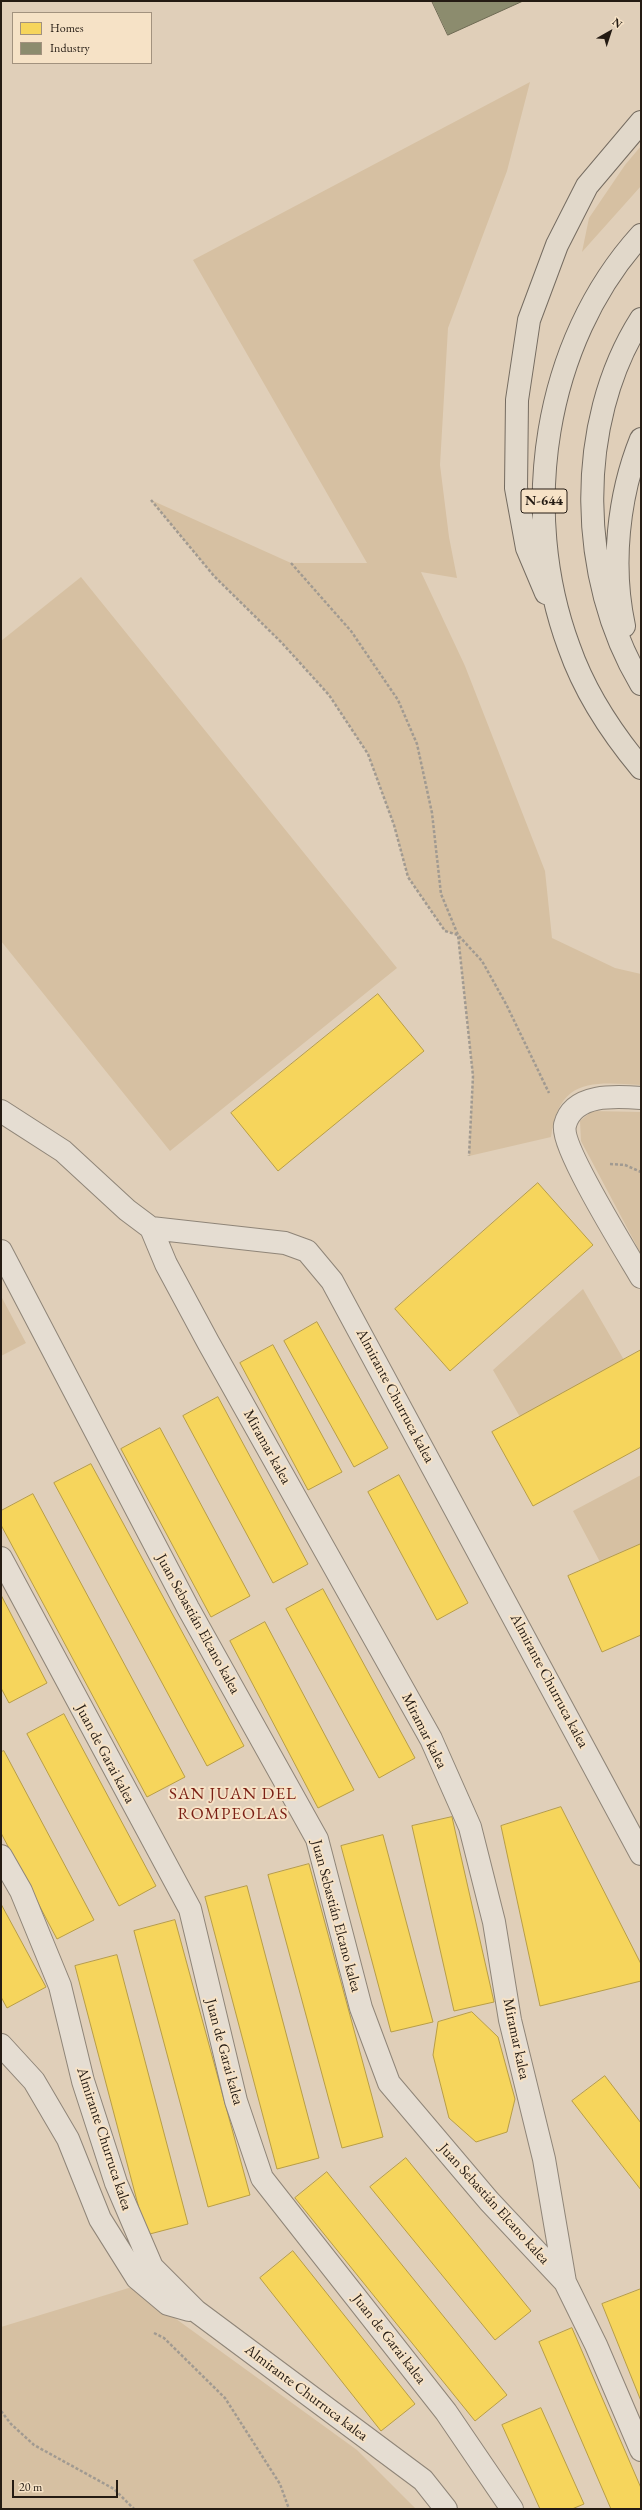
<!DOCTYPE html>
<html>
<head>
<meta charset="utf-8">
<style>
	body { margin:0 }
	#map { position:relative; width:642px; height:2510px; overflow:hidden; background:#e0cfb9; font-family:"EB Garamond",serif }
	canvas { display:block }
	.frame { position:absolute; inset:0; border:2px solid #241b13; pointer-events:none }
	.legend { position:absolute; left:12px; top:12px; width:140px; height:52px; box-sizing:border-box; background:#f6e2c6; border:1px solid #a2927e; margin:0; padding:5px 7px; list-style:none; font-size:12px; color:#241b13 }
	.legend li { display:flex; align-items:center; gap:8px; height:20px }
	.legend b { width:20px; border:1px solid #a2927e }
	.north { position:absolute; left:590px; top:12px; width:40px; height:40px; -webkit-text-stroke:3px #f6e2c6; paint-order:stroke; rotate:39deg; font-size:11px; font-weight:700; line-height:16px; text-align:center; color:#241b13 }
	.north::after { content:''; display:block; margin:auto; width:14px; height:18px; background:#241b13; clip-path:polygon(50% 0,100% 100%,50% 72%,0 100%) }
	.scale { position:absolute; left:12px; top:2480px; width:106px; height:18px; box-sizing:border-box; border:2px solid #241b13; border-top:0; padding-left:5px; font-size:12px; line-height:14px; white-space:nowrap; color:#241b13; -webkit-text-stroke:3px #f6e2c6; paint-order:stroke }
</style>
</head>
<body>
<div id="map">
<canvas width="642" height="2510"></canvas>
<div class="frame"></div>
<ul class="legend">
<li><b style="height:11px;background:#f6d55c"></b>Homes</li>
<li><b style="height:11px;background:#8c8c6e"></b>Industry</li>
</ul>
<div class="north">N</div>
<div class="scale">20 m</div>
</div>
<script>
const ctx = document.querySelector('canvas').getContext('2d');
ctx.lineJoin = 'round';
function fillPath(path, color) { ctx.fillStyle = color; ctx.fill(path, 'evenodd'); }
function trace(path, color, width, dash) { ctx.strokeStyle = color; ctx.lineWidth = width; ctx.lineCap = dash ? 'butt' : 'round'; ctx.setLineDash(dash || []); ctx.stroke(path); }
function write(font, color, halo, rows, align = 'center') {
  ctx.font = font + ' "EB Garamond",serif'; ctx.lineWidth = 4; ctx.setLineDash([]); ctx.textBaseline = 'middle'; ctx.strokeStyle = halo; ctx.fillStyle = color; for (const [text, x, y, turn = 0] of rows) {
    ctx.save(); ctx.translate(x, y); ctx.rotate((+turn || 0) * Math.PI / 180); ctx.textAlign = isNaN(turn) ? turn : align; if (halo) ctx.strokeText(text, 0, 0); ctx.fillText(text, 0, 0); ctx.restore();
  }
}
fillPath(new Path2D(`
	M530,82l-23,89 -59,157 -8,137 9,72 8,41 -36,-6 44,94 80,205 7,67 63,30 26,6v111c-49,-3 -82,-7 -90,52l-82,19 4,-80 -15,-141 -13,-4 -37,-54 -14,-52 -26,-71 -39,-59 -47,-52 -68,-67 -63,-76 140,63h76l-174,-303z
	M641,146v40l-59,66 7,-34 36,-53z
	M81,577l316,391 -227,183 -169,-210v-300z
	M592,1111l49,1v142l-60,-113 -1,-20z
	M583,1289l41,71 -104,57 -27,-47z
	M1,1296l25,47 -25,13z
	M641,1475v69l-41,18 -27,-51z
	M132,2287l225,163 59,59h-415v-182z`), '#d6c0a2');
const homes = new Path2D(`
	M378,994l46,57 -146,120 -47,-58z
	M538,1183l55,62 -143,126 -55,-62z
	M317,1322l71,126 -34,19 -70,-126z
	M273,1345l69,127 -34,18 -68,-127z
	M641,1350v97l-108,59 -41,-74z
	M218,1397l90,167 -35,19 -90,-167z
	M160,1428l90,168 -39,21 -90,-168z
	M91,1464l153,282 -37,20 -153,-283z
	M399,1475l69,128 -31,17 -69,-128z
	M33,1494l152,283 -38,20 -146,-272v-14z
	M641,1544v91l-39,17 -34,-76z
	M323,1589l92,169 -36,20 -93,-169z
	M1,1595l46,88 -38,20 -8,-15z
	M265,1622l89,168 -36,18 -88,-167z
	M64,1714l92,172 -37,20 -92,-172z
	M4,1751l90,169 -37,19 -56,-106v-81z
	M561,1807l80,157v17l-101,25 -39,-180z
	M452,1817l42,185 -40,9 -42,-185z
	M383,1835l50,187 -42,10 -50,-186z
	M309,1864l74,273 -41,11 -74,-273z
	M247,1886l72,272 -42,11 -72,-272z
	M1,1904l45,83 -39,21 -6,-11z
	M175,1920l75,275 -42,12 -74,-276z
	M117,1955l71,269 -42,11 -71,-269z
	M472,2012l26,25 17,62 -8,33 -31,10 -27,-24 -16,-63 5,-33z
	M605,2076l36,47v67l-69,-89z
	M406,2158l125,153 -36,29 -125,-153z
	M327,2172l180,223 -32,26 -180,-223z
	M293,2251l122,153 -34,27 -121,-153z
	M641,2289v112l-39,-97z
	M572,2328l69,160v21h-30l-72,-167z
	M541,2408l43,96 -12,5h-32l-38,-84z`);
fillPath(homes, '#f6d55c');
trace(homes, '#b79d46', 1);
const industry = new Path2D(`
	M432,1h91l-75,34z`);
fillPath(industry, '#8c8c6e');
trace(industry, '#6d6a53', 1);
const minor = new Path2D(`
	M641,1098c-25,-2 -68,-5 -76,27 -5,21 62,128 76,152
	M1,1111l62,40 64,59 24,18 134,15 22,8 25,30 309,573
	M151,1228l15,36 42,78 223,397 39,88 24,95 16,98 34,139 21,123
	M1,1251l187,357 129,231 44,169 28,75 100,118 76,81 31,63 45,105
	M1,1558l189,351 46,192 26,77 184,234 66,97
	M1,1856l20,35 39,95 23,95 33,102 36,84 44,44 227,169 23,29
	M1,2045l33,36 34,58 32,80 37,59 31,26 21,6`);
const highway = new Path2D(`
	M641,235c-98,108 -122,277 -72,412 15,43 42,85 72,121
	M641,319c-67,105 -63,260 0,365
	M546,593l-19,-45 -11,-60 1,-88 12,-80 28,-75 30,-59 54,-64
	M624,626c-13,-60 -6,-130 17,-187`);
trace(minor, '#8f8578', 24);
trace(highway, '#756c61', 24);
trace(new Path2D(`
	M151,500l63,76 68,67 47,52 39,59 26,71 14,52 37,54 13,4 15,141 -4,80
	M291,563l60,68 47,69 19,44 15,69 9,81 17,41 24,26 24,43 43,89
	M610,1164l15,1 16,7
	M154,2333l10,5 61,60 55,86 9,25
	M1,2411l10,13 23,21 80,44 20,20`), '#a19a91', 2.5, [3, 2]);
trace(minor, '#e5ddd2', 22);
trace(highway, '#e1d8ca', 22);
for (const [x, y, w] of [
	[544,501,46]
]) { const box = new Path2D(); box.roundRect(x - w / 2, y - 12, w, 24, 3); ctx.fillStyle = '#f6e2c6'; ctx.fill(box); trace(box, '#241b13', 1); }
write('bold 14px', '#241b13', null, [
	["N-644",544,501]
]);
write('15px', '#241b13', '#f6e2c6', [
	["Almirante Churruca kalea",395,1396,62],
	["Miramar kalea",267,1447,61],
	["Juan Sebastián Elcano kalea",198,1624,61],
	["Almirante Churruca kalea",549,1681,62],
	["Miramar kalea",424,1731,63],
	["Juan de Garai kalea",105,1754,62],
	["Juan Sebastián Elcano kalea",336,1916,75],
	["Miramar kalea",516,2039,78],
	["Juan de Garai kalea",224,2052,75],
	["Almirante Churruca kalea",104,2139,72],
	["Juan Sebastián Elcano kalea",494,2204,48],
	["Juan de Garai kalea",389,2339,52],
	["Almirante Churruca kalea",306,2393,37]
]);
ctx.letterSpacing = '1px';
write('17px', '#7a1f14', '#f6e2c6', [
	["SAN JUAN DEL",233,1794],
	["ROMPEOLAS",233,1814]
]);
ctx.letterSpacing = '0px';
</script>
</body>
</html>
